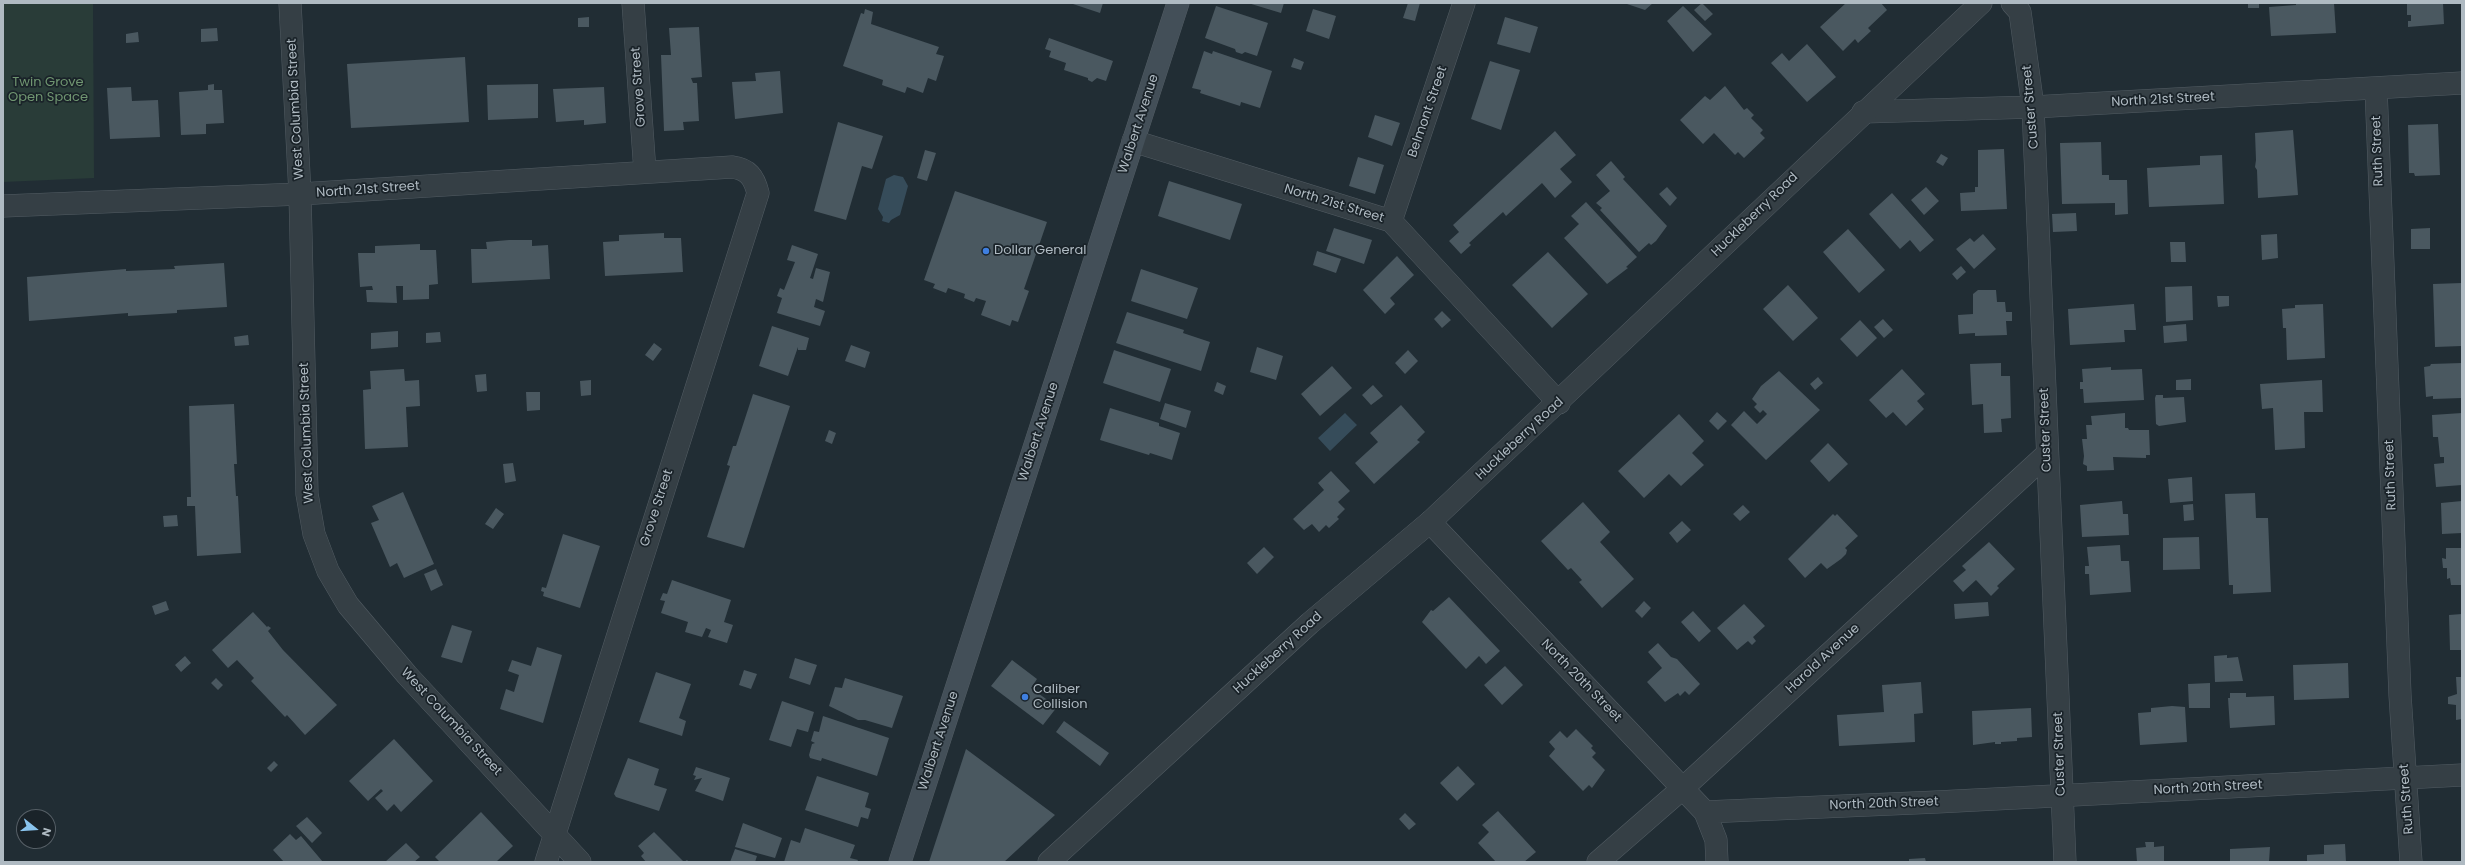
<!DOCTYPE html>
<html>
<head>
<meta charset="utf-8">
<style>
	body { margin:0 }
	#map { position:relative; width:2465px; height:865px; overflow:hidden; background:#212d34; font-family:Poppins,sans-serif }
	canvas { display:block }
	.frame { position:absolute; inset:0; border:4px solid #afbac2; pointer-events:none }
	.north { position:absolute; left:16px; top:809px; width:40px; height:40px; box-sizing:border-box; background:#1a2329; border:1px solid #565f66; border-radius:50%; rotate:107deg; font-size:11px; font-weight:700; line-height:16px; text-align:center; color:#afbac2 }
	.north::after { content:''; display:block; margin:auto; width:14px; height:18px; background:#89c3ed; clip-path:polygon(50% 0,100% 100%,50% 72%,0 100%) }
</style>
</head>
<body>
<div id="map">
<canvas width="2465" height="865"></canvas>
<div class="frame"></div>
<div class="north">N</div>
</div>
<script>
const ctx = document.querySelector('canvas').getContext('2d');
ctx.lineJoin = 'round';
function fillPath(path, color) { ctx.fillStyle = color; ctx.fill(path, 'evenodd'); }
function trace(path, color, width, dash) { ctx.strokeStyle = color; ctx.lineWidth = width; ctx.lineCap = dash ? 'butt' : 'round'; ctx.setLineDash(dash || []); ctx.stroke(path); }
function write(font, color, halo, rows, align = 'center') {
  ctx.font = font + ' Poppins,sans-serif'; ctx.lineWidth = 3.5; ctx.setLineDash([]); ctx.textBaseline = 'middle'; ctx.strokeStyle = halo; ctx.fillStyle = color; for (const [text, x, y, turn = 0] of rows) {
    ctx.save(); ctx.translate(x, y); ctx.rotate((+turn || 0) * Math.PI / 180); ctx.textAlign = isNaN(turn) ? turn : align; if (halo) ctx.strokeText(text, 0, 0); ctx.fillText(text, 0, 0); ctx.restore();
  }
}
fillPath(new Path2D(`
	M3,3h90l1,175 -91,4z`), '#293c38');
fillPath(new Path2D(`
	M894,175l9,2 5,9 -8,29 -9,5 -2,3 -7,-2 1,-4 -5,-8 8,-30z
	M1345,413l12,12 -27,26 -12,-13z`), '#364c5a');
fillPath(new Path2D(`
	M1070,3h33l-3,10z
	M1248,3h36l-3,10z
	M1408,3h12l-5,18 -12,-3z
	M1624,3h29l-8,7z
	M1702,3l11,11 -8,7 -11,-11z
	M1846,3h35l6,7 -19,18 3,3 -13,12 -3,-4 -12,12 -23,-24z
	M2248,3h11v5h-11z
	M2296,3h38l2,30 -65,3 -2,-29 27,-2z
	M2407,3h36l1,21 -36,3v-6h3v-6h-4z
	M1216,6l52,17 -11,33 -12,-4 -3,2 -6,-2 -1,-3 -30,-11z
	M1683,6l29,28 -19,18 -26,-31z
	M865,9l8,3 -2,12 68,23 -3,7 8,2 -8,25 -8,-3 -5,15 -16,-6 -2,6 -23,-8 1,-5 -40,-14 18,-53 3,1z
	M1313,9l23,7 -7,23 -23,-8z
	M589,17v10h-11v-9z
	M1505,17l33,10 -8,26 -33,-9z
	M699,27l3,50 -11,1 2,5h4l2,38 -16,1 1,8 -20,1 -3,-76h10l-2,-27z
	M217,28l1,13 -17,1v-13z
	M138,32l1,10 -13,1v-9z
	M1049,38l64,23 -7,20 -9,-3 -5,4 -4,-2v-2l-24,-8 2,-7 -17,-6 2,-6 -6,-2z
	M1807,44l29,33 -29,25 -36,-39 11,-10 7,8z
	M1204,51l8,3 1,-3 59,20 -12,37 -19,-6 -1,4 -40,-13 1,-3 -9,-2z
	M465,57l4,65 -118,6 -4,-64z
	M1294,58l10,4 -3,8 -10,-3z
	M1490,61l30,9 -19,60 -30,-11z
	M780,71l3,42 -48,6 -3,-37 24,-1 -1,-8z
	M214,84v6h8l2,33 -18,1v10l-25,1 -2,-43 29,-2v-5z
	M538,84v34l-50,2 -1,-35z
	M1725,86l19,24 3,-2 7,7 -3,3 12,12 -3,3 5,5 -21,20 -6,-6 -3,3 -21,-22 -11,11 -23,-24 25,-24 5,4z
	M131,87l1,14 26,-1 2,37 -50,2 -3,-51z
	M604,87l2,36 -22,2v-5l-28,2 -3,-33z
	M1375,115l25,8 -8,23 -24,-9z
	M838,122l45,14 -11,33 -10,-3 -16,54 -32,-9z
	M2438,124l2,51 -25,1 -1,-3h-5l-1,-48z
	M2293,130l5,65 -40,3 -1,-28 -2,-3 1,-7 -1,-27z
	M1555,131l21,24 -16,14 12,13 -17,16 -13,-15 -36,33 -3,-4 -34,31 2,2 -10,9 -12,-13 10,-9 -6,-7z
	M2101,142l1,33h7v5h18l1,34 -13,1v-12l-53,1 -2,-61z
	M2004,149l3,60 -46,2 -1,-18 15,-1v-5h3v-37z
	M925,150l11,3 -9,28 -10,-3z
	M1941,154l7,4 -5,8 -7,-4z
	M2222,155l2,49 -75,3 -2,-39 53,-3v-9z
	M1358,157l26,8 -9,29 -26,-8z
	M1611,161l14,16 -2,2 44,47 -11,15 -5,4 -2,-2 -10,9 -39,-42 2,-2 -6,-5 14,-12 -14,-16z
	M1169,181l73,23 -12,36 -72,-24z
	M1667,187l10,11 -7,8 -11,-12z
	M1926,187l13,14 -15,14 -13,-15z
	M955,191l92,31 -23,67 5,2 -11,31 -6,-2 -2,6 -29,-11 5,-14 -10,-3 -2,4 -10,-4 1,-4 -17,-6 -2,5 -13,-5 2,-4 -11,-4z
	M1892,193l42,47 -14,12 -10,-12 -10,9 -31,-35z
	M1586,202l51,55 -11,10 2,1 -21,16 -43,-46 15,-14 -8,-8z
	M2076,213l1,18 -24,1 -1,-18z
	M1334,228l38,12 -8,24 -38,-13z
	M2430,228v21h-19v-20z
	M1848,229l37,41 -26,23 -36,-41z
	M664,233v5h17l2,34 -78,4 -2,-34 16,-1v-6z
	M1983,234l13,15 -22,20 -18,-20 14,-11 4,4z
	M2277,234l1,24 -16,2 -1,-25z
	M509,240h23v6l16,-1 2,34 -78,4 -1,-34h16l-1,-7z
	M2170,242h15l1,20h-15z
	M420,244v6h16l2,34 -9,1v14l-26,1v-14h-7l1,17 -30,-1 -1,-12h7l-1,-4 -12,1 -2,-34h17v-7z
	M792,245l26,9 -8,24 3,1 3,-11 14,4 -7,30 -7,-3 -2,8 11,4 -5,15 -43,-13 5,-15 -5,-2 3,-8 4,2 11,-28 -8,-2z
	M1317,251l24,8 -5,14 -23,-8z
	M1548,252l40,42 -36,34 -40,-43z
	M1397,256l17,19 -24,23 5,6 -10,10 -22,-24z
	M224,263l3,44 -50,3v3l-49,3v-3l-99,8 -2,-44 99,-8v2l49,-2 -1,-3z
	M1961,266l5,6 -9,8 -5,-6z
	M1141,269l57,19 -11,31 -56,-18z
	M2462,283v63l-27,1 -2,-63z
	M1788,285l30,33 -25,23 -30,-32z
	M2192,286l1,34 -27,2 -1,-35z
	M1978,290h18l1,12h8l1,10h6v9h-6l1,14 -32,1v-3l-16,1 -1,-19 15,-1v-20z
	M2217,296h12v10l-11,1z
	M2134,304l2,26h-12l1,12 -55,3 -2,-36z
	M2323,304l2,54 -38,2 -1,-32h-3l-1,-19 13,-1v-3z
	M1442,311l9,9 -9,8 -8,-9z
	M1127,312l57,18 -1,3 27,9 -9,29 -85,-28z
	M1883,319l10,11 -9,8 -10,-11z
	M1860,320l17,18 -20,19 -17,-18z
	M2186,324l1,17 -23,2 -1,-17z
	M772,326l37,12 -3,12h-8v-3l-10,29 -29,-10z
	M398,331v16l-27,2v-16z
	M440,332l1,10 -15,1v-10z
	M248,335l1,10 -14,1 -1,-9z
	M654,343l8,6 -9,12 -8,-6z
	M851,345l19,7 -5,16 -20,-7z
	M1257,347l26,9 -7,24 -26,-8z
	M1114,350l57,19 -11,33 -57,-19z
	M1408,350l10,11 -13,13 -10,-11z
	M2001,363v13h9l1,42 -10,1 1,13 -18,1 -1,-29 -11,1 -2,-41z
	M2462,363v35l-29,1v-3l-7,1 -2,-30 6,-1 1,-2z
	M1332,366l20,22 -32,28 -19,-22z
	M2111,367v3l31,-1 2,31 -60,3 -1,-14h-3v-7h3l-1,-13z
	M404,369l1,12 14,-1 1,26 -14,1 2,40 -43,2 -2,-59 8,-1 -1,-18z
	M1902,369l23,25 -8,7 7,8 -18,17 -13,-14 -7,6 -17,-18z
	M1779,371l41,39 -54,50 -35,-35 13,-14 13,13 10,-10 -4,-4 -3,3 -6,-6 3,-3 -5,-5 9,-13z
	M486,374l1,17 -10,1 -2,-17z
	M1818,377l5,6 -8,7 -5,-6z
	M2191,379v11h-15v-10z
	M591,380v15l-10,1 -1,-15z
	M2322,380l1,32h-19l1,36 -30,2 -2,-42 -11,1 -2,-25z
	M1217,382l9,4 -3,9 -9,-4z
	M1373,385l10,11 -12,9 -9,-10z
	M526,392h14v18l-13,1z
	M753,394l37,12 -46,142 -37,-11 23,-71 -3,-1 6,-19h3z
	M2156,395h7v3l21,-1 2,25 -27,4 -3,-2 -1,-26z
	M1165,403l26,8 -5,17 -26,-9z
	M234,404l3,60h-3l2,32h2l3,57 -44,3 -2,-50h-8v-9h4l-2,-91z
	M1401,405l24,27 -8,8 3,2 -46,42 -19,-21 23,-21 -8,-9z
	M1110,408l49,15v3l21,7 -8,27 -22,-7 -1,2 -49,-15z
	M1717,412l10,9 -9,9 -9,-9z
	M2125,413v15h3l1,2h20l1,25h-4v3l-33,-1 1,13 -27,1v-5l-4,-2 1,-8 -2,-17h5l-1,-14h6l-1,-9z
	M2462,413v72l-26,2 -2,-23 10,-1v-6h-4l-2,-20h-5l-1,-22z
	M1679,414l25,27 -12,12 12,12 -23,21 -12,-12 -25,24 -26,-27z
	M829,430l7,3 -4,11 -7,-3z
	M1828,443l20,21 -19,18 -19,-21z
	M513,463l3,18 -11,2 -2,-19z
	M1331,471l19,20 -12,11 7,7 -8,8 2,2 -10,9 -3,-3 -7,7 -7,-8 -8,6 -11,-11 31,-29 -6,-7z
	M2192,477l1,24 -23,2 -2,-24z
	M403,492l31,72 -30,14 -7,-15 -7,4 -19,-44 8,-3 -7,-14z
	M2255,493l1,25h12l3,74 -38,2v-9h-4l-4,-91z
	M2122,501l1,13h5l1,21 -47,2 -2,-32z
	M2462,501v32l-20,1 -1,-31z
	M1583,502l27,30 -10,10 34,37 -32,29 -23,-26 3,-2 -11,-12 -3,2 -27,-29z
	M2193,504l1,16 -10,1 -1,-16z
	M1743,505l7,7 -10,9 -7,-7z
	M496,508l8,6 -11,15 -8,-5z
	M1833,514l2,2 2,-2 21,22 -13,12 2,2 -1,4 -5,5 -14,10 -6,-6 -16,15 -17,-19z
	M177,515l1,11 -14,1 -1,-11z
	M1682,521l9,9 -14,13 -8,-10z
	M563,534l37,12 -20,62 -37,-12 1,-4 -3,-1 1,-4 4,1z
	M2199,537l1,32 -37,1v-32z
	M1989,542l26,27 -18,17 2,2 -8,8 -15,-16 -13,12 -10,-11 13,-11 -4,-4z
	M2120,545l1,16h8l2,31 -41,3 -1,-21h-4v-8h4l-2,-19z
	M1264,547l10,10 -17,17 -10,-11z
	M2446,548h16v37h-11l-1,-7 -3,1v-11h-4l-1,-10 4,1z
	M436,569l7,16 -12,6 -7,-17z
	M672,580l59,20 -7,22 9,3 -6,18 -19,-6 3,-7 -5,-2 -4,9 -17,-5 3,-10 -27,-9 4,-12 -5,-1 3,-7 4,1z
	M1449,597l51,54 -14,13 -7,-8 -13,13 -44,-47 9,-12 2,1z
	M166,601l3,9 -14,5 -3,-9z
	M1644,601l7,7 -9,10 -7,-7z
	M1988,602l1,14 -34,3 -1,-15z
	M1744,604l21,22 -12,11 3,4 -4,4 -4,-4 -11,9 -20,-22z
	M1693,611l18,20 -12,11 -18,-20z
	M253,612l14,15 1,-1 3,2 -3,3 15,19 54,55 -32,30 -18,-20 -2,2 -34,-36 3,-3 -17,-18 -9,8 -16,-18z
	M2462,614v36h-12l-1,-35z
	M452,625l20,6 -10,32 -21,-6z
	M1658,643l13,14 6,2 23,25 -11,11 -4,-4 -5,5 -2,-3 -13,9 -18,-20 15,-14 -14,-16z
	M537,647l25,8 -19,68 -43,-14 6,-20 8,3 5,-17 -11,-4 4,-11 19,6z
	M2227,655v3l11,-1 5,24 -28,1 -1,-26z
	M185,656l6,7 -10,9 -6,-7z
	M795,658l22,7 -7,20 -21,-7z
	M1012,660l25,19 -6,9 26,19 -14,18 -52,-39z
	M2348,663l1,35 -55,2 -1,-35z
	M1505,666l18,19 -21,20 -18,-20z
	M744,670l13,4 -6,15 -12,-4z
	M656,672l35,12 -12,34 7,3 -4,15 -43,-14z
	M2456,677h6v42l-6,1v-15l-8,-1v-7l9,-3z
	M216,678l7,7 -5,5 -7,-7z
	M845,678l58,18 -11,32 -27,-8h-7l-29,-14 6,-19 7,1z
	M1921,682l2,31 -9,1 1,28 -76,4 -2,-31 47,-3 -2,-27z
	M2210,683v25h-21l-1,-24z
	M2230,693h16v4l28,-1 1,29 -45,3 -2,-30h2z
	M782,701l32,11 -6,20 -11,-3 -6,18 -22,-7z
	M2172,706l13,1 2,35 -47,3 -2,-32 13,-1v-4z
	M2031,708l1,29 -15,1v3l-16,1v2h-6v-2l-22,3 -1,-34z
	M823,716l66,22 -12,38 -55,-18 -1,3 -11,-3 -1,-3 3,-11 3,-1 -4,-2 3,-10 5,1z
	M1064,721l45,32 -9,13 -44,-34z
	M1576,729l17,17 -2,2 5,5 -4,4 13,13 -13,18 -3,-3 -6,6 -34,-35 6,-7 -6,-7 11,-11 7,7z
	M394,739l39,42 -32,31 -7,-8 -7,7 -12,-13 8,-7 -2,-2 -13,12 -19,-20z
	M966,749l89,66 -51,47h-75z
	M628,758l31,11 -5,16 13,4 -8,22 -43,-14 -2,-3z
	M274,761l4,4 -7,7 -4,-4z
	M1458,766l17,18 -18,17 -17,-18z
	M696,767l34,11 -7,23 -28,-10 7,-13 -8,2 2,-4 -3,-1z
	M817,776l52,17 -4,14 6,2 -3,10 -7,-2 -3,10 -53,-17z
	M1498,811l38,41 -12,10h-28l-18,-19 11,-11 -7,-7z
	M481,812l32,34 -17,16h-56l-5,-5z
	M1405,813l11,11 -7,6 -10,-11z
	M307,817l15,16 -10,10 -16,-17z
	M743,823l39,15 -7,20 -40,-11z
	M805,828l50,17 -5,13 8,2 -1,2h-73l7,-22 9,3z
	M654,832l30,30 3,-2 2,2h-43l-5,-6 3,-3 -6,-7z
	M290,834l6,6 5,-4 22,26h-39l-11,-12z
	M2145,842h9v5l10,-1v16h-27l-1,-14 10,-1z
	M406,843l14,14 -6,5h-29z
	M2345,844l1,18h-39v-7l17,-1v-9z
	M2270,847l-1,15h-39v-13z
	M735,849l22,7 -2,6h-25z
	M1925,858l1,4h-17v-3z`), '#4a5860');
const minor = new Path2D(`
	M290,3l10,191 7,300 7,40 14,37 20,34 59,70 173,187
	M633,3l12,169
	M2012,3l8,9 13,95 32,755
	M2376,88l24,607 11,167
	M1863,112l170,-5 429,-24
	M1133,141l258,80 168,182
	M3,206l297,-12 432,-27c16,2 22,10 26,26l-212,669
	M1391,221l73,-218
	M1430,522l275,290 11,28 1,22
	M1705,812l232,-10 525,-27
	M1598,862l85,-74 364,-334`);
const tertiary = new Path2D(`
	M1049,862l261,-239 120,-101 551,-519`);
const secondary = new Path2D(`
	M900,862l278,-859`);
trace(minor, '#525c63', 23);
trace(tertiary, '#525c63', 23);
trace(secondary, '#525c63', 23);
trace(minor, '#353f45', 22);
trace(tertiary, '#353f45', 22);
trace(secondary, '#434f58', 22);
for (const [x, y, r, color] of [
	[986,251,4,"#3f7fe0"],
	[1025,697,4,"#3f7fe0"]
]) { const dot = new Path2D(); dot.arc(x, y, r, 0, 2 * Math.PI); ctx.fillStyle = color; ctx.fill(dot); trace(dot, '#1a2329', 1.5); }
write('13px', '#709671', '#1a2329', [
	["Twin Grove",48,83],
	["Open Space",48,98]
]);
write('13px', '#afbac2', '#1a2329', [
	["Grove Street",639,87,-94],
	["North 21st Street",2163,100,-3],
	["Custer Street",2031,107,-95],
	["West Columbia Street",296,109,-93],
	["Belmont Street",1428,112,-71],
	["Walbert Avenue",1139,124,-72],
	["Ruth Street",2378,151,-92],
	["North 21st Street",368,190,-4],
	["North 21st Street",1334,204,17],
	["Huckleberry Road",1755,215,-44],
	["Custer Street",2046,430,-92],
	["Walbert Avenue",1039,432,-72],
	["West Columbia Street",307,433,-92],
	["Huckleberry Road",1520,439,-43],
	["Ruth Street",2391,475,-92],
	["Grove Street",657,508,-72],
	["Huckleberry Road",1278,653,-42],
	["Harold Avenue",1823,659,-43],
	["North 20th Street",1581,681,46],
	["West Columbia Street",451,722,47],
	["Walbert Avenue",939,741,-72],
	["Custer Street",2060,754,-92],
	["North 20th Street",2208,788,-3],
	["Ruth Street",2407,799,-94],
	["North 20th Street",1884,804,-2]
]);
write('13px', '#afbac2', '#1a2329', [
	["Dollar General",994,251],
	["Caliber",1033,690],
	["Collision",1033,705]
], 'left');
</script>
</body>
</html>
